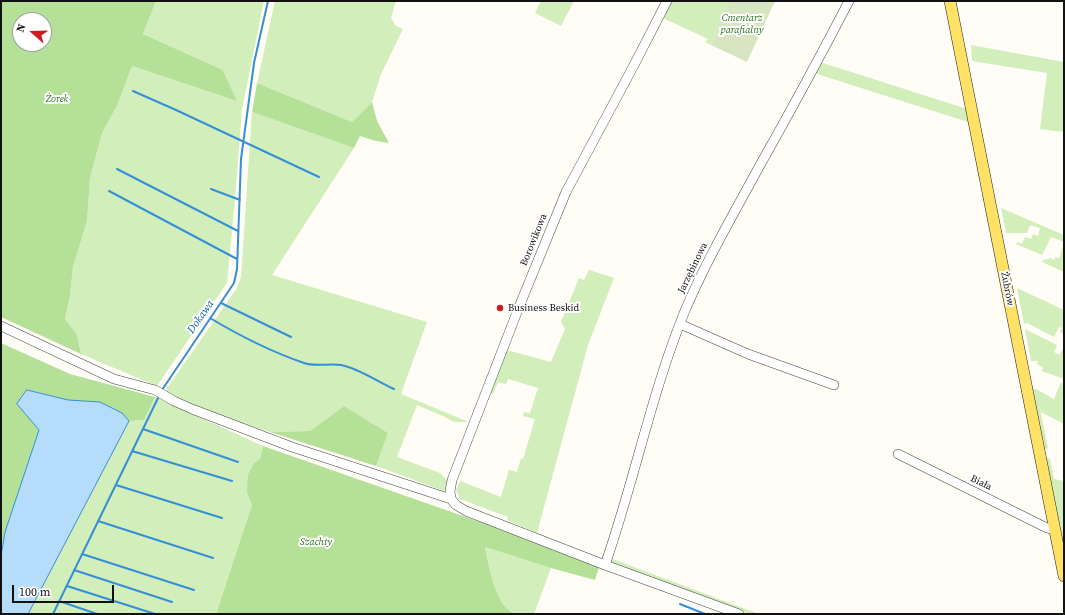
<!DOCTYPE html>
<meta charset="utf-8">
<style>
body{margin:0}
#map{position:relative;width:1065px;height:615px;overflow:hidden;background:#fffdf5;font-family:"Source Serif 4",serif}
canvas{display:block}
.frame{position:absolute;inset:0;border:2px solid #111;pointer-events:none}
.north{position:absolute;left:12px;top:12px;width:40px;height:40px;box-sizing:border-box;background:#fff;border:1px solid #a0a0a0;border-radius:50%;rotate:290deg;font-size:11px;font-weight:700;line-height:16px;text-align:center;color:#111}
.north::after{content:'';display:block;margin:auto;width:14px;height:18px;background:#ce1c1c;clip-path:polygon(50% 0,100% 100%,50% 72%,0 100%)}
.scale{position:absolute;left:12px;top:585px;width:102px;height:18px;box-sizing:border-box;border:2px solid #111;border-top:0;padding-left:5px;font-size:12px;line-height:14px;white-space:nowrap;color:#111;-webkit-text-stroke:3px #fff;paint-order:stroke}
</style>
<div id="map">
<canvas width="1065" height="615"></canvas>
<div class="frame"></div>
<div class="north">N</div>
<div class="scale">100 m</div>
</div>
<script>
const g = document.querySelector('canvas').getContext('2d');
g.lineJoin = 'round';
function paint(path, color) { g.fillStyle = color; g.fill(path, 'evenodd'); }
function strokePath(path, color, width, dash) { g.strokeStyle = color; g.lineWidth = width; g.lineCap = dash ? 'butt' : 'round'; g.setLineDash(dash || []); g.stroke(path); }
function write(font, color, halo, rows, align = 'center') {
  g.font = font + ' "Source Serif 4",serif'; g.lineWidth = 4; g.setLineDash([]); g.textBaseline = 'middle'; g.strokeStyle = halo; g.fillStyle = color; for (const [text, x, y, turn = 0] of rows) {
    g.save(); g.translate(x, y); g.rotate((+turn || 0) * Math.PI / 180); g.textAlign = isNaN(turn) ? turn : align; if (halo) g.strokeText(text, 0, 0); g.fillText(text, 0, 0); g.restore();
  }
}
paint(new Path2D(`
 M 156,1 L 264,1 L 242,109 L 235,200 L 227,283 L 157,386 L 81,354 L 77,335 L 65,319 L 70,296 L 73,267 L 87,221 L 90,178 L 102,133 L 117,106 L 132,66 L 237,101 L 223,70 L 143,34 Z
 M 275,1 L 396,1 L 391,18 L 396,26 L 403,29 L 381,74 L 372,102 L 352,122 L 257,83 Z
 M 541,1 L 574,1 L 561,26 L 535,13 Z
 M 671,1 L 730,1 L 711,45 L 705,42 L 708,39 L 663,18 Z
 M 971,45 L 1064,62 L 1064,132 L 1040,129 L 1047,73 L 972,61 Z
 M 820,62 L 967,109 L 971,123 L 814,73 Z
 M 252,112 L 354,148 L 272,275 L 427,322 L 401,394 L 469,422 L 454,422 L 445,417 L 417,405 L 397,457 L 440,473 L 448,481 L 444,491 L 376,466 L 388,433 L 344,406 L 310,431 L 270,432 L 213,414 L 165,391 L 237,288 L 241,277 Z
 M 1001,208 L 1064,235 L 1064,242 L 1051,237 L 1042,255 L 1016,244 L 1017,242 L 1022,244 L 1025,237 L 1031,239 L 1033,234 L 1038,236 L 1040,228 L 1030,225 L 1027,233 L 1006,233 Z
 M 1064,244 L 1064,272 L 1042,262 L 1043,260 L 1051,258 L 1054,260 L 1055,257 L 1059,258 Z
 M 589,270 L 614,278 L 588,345 L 537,533 L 507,520 L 508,517 L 460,499 L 456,490 L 460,481 L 501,497 L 509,470 L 517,472 L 521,458 L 523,459 L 535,419 L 523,416 L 524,412 L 530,413 L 538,388 L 508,379 L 506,384 L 498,382 L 493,394 L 490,393 L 507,350 L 551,362 L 565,329 L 561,322 L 579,278 L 584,280 Z
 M 1017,288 L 1064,310 L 1064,334 L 1060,332 L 1062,328 L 1059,327 L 1054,337 L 1027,323 L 1024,324 Z
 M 1025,329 L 1057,345 L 1054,352 L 1059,355 L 1064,348 L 1064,379 L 1042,371 L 1043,367 L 1038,365 L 1037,361 L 1031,361 Z
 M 1061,382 L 1064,387 L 1064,424 L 1041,412 L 1039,404 L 1048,448 L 1043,450 L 1032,389 L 1036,389 L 1054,399 Z
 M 155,397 L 263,446 L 260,459 L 254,463 L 247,493 L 252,505 L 216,614 L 28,614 L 129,421 L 144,420 Z
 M 1045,458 L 1050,459 L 1054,479 L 1064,481 L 1064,558 Z
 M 485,547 L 551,568 L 534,614 C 527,614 516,615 509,611 C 492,598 490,566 485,547 Z
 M 610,558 L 759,614 L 749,614 L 639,573 L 609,564 Z`), '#d2eeba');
paint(new Path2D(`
 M 1,1 L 156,1 L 143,34 L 223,70 L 237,101 L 132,66 L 117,106 L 102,133 L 90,178 L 87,221 L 73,267 L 70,296 L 65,319 L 77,335 L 81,354 L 1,317 ZM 20,20 L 44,20 L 44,44 L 20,44 Z
 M 257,83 L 352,122 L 372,102 L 377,121 L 389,143 L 376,141 L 360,136 L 354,148 L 252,112 Z
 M 1,343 L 70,374 L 155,397 L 144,420 L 129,421 L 122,413 L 100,402 L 68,400 L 27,390 L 17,404 L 39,430 L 1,556 Z
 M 344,406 L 388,433 L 376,466 L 270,432 L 310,431 Z
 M 263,446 L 483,523 L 599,567 L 595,580 L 551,568 L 485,547 C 489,565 494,601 510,611 C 512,613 516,613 519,614 L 216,614 L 252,505 L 247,493 L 248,475 L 254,463 L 260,459 Z`), '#b5e098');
paint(new Path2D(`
 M 730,1 L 775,1 L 747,62 L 711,45 Z`), '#d8e5c2');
const water = new Path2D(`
 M 27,390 L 68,400 L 100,402 L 122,413 L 129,421 L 28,614 L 1,614 L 1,556 L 5,532 L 39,430 L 17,404 Z`);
paint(water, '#b5ddfb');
strokePath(water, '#358fd8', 1);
strokePath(new Path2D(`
 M 133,91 L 176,110 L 319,177
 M 117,169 L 238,231
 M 211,189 L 240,200
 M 109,191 L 237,259
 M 221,303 L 291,337
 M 210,318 C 240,336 272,352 304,363 C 314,367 330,363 341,365 C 358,368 378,382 394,389
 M 162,390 L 234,283 L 237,269 L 241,159 L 254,63 L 268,1
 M 143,429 L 238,462
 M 132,451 L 232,481
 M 116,485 L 222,518
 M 98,521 L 213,558
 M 82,554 L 194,590
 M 74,570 L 172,602
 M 67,586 L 155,614
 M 59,601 L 97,614
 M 680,604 L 705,614
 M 53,614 L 159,396`), '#358fd8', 2);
const minor = new Path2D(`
 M 680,324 L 748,354 L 834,385
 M 1,326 L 114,379 L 155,390 L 174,401 L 192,409 L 292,447 L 451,499 L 456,505 L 466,511 L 605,565 L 739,614
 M 898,454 L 1047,528 L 1055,530
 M 451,499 L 450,491 L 452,480 L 519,307 L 566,192 L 633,67 L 667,1
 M 605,565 C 634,482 651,395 684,313 C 705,263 733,215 759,167 C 790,112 820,57 849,1`);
const major = new Path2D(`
 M 950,1 L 1064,576`);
strokePath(minor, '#444', 10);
strokePath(major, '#222', 12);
strokePath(minor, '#fff', 9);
strokePath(major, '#ffe165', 11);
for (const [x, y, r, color] of [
 [500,308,4,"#ce1c1c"]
]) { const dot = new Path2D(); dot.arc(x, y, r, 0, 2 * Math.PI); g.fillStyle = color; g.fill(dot); strokePath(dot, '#fff', 1.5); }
write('italic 10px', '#27701a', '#fff', [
 ["Cmentarz",742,18],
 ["parafialny",742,30],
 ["Żorek",57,99],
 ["Szachty",316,542]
]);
write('10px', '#111', '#fff', [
 ["Borowikowa",534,240,-68],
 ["Jarzębinowa",693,268,-64],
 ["Żubrów",1007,289,79],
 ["Biała",981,483,26]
]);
write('10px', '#111', '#fff', [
 ["Business Beskid",508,308]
], 'left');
write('italic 11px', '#0e60af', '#fff', [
 ["Dokawa",201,317,-55]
]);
</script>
